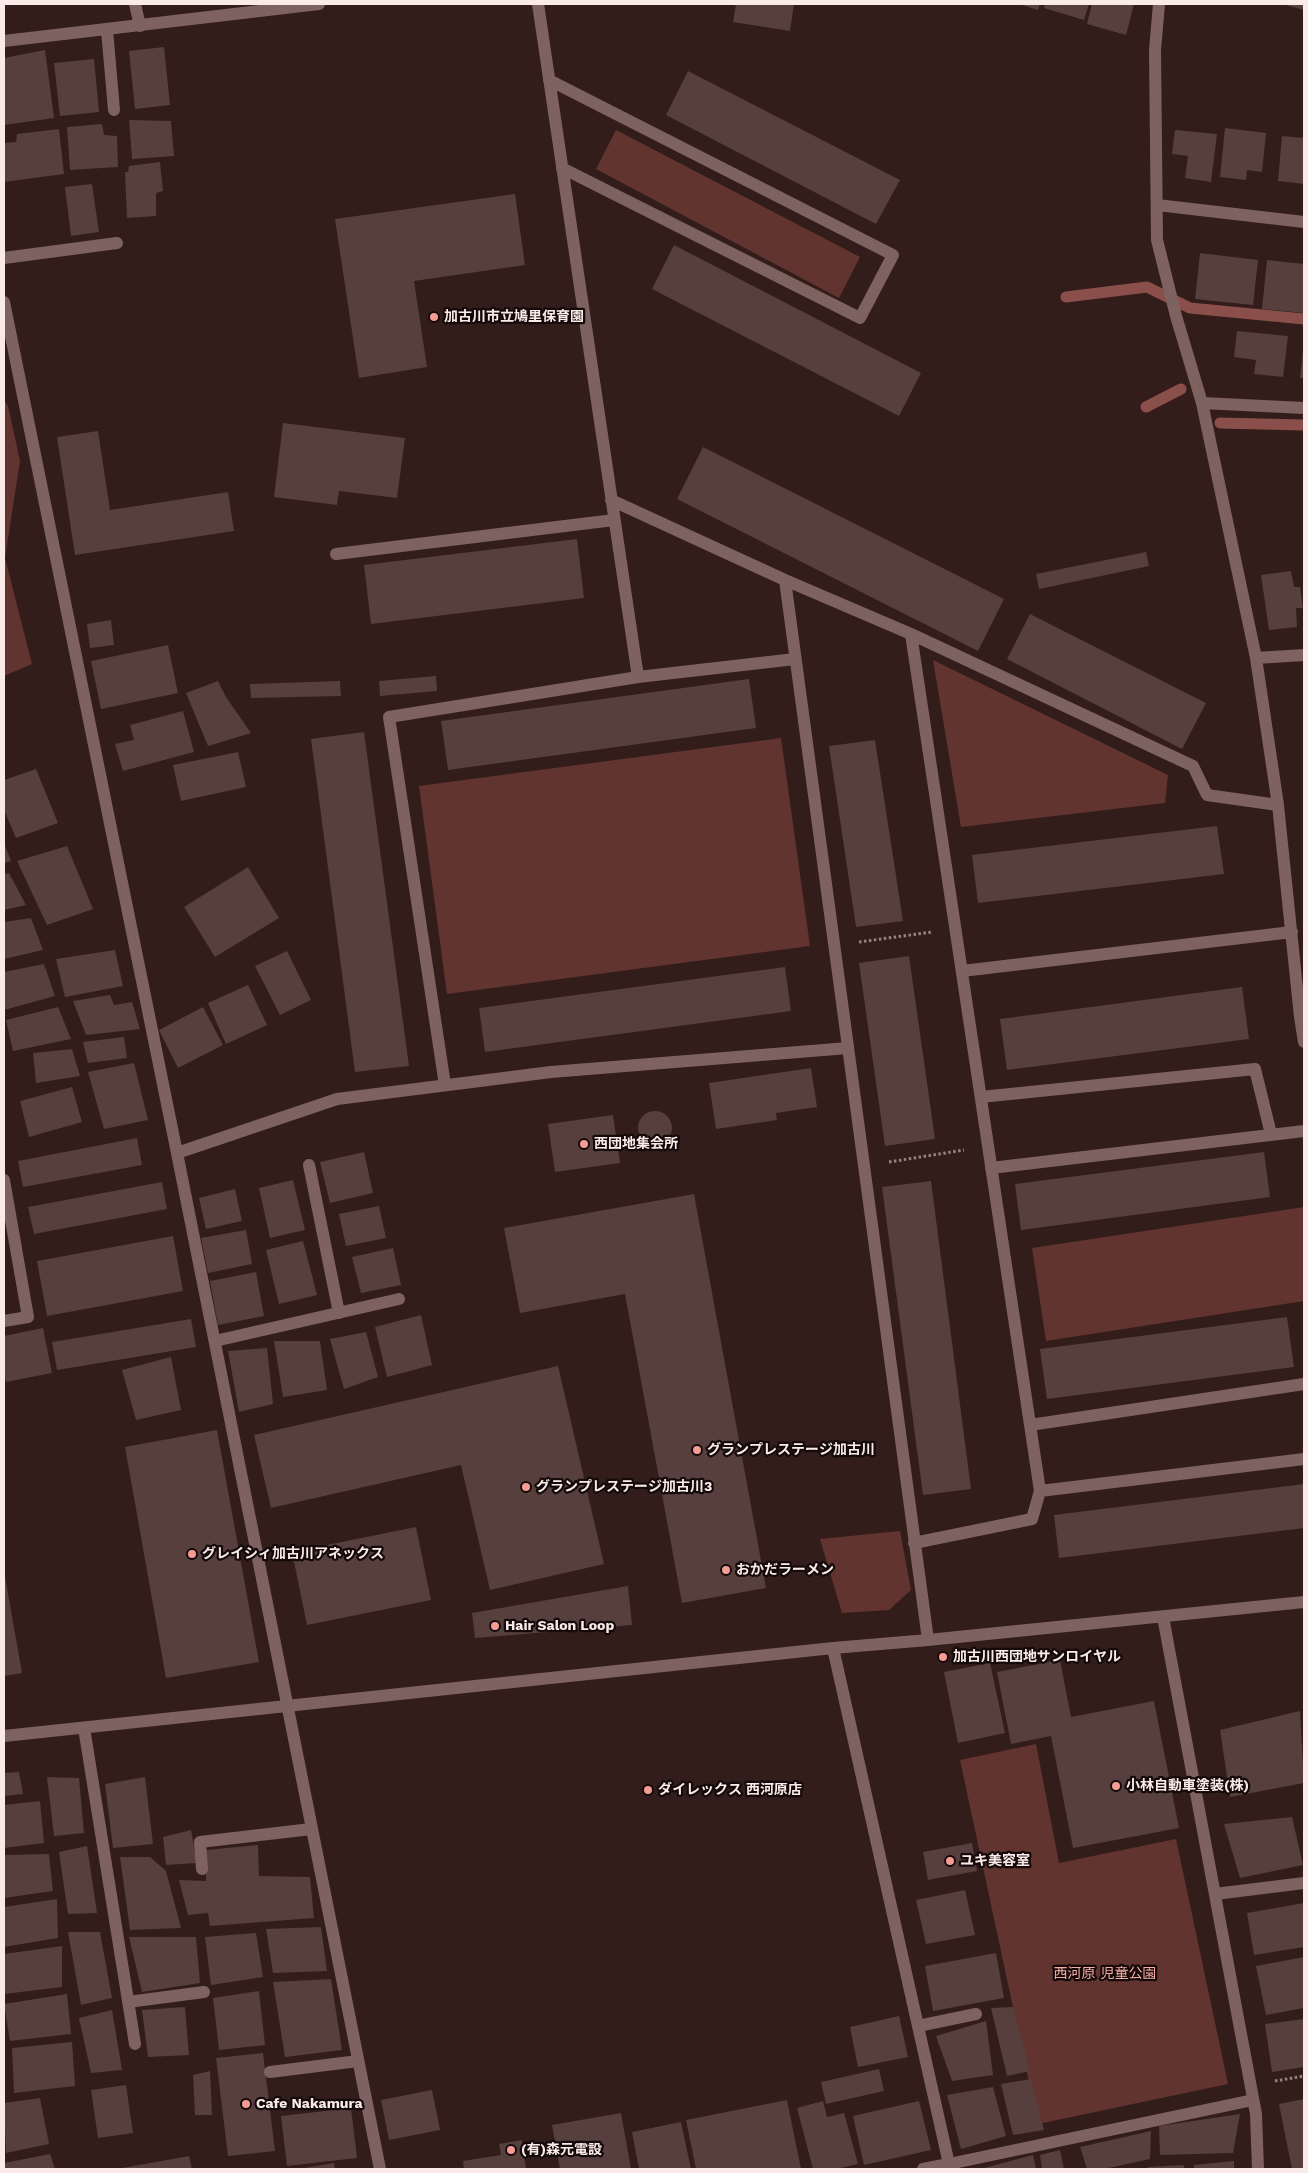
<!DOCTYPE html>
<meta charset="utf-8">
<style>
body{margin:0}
#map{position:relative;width:1308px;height:2173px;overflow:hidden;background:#321d1b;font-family:"Work Sans",sans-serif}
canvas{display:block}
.frame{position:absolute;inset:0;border:5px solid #faebe9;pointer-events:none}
</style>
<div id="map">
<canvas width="1308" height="2173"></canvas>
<div class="frame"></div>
</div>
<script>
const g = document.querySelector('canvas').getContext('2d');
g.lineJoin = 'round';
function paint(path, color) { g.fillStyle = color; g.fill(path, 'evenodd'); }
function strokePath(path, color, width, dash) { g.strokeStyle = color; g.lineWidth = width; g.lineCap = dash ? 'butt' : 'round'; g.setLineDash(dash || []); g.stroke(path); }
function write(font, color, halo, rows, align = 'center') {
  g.font = font + ' "Work Sans","Noto Sans JP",sans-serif'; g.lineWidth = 4.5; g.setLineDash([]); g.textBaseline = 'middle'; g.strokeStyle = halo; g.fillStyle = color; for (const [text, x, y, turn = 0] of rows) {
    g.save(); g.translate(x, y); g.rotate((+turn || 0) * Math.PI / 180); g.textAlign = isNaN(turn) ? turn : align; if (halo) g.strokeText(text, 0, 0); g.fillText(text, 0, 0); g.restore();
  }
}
paint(new Path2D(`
 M 616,130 L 860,257 L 839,298 L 596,169 Z
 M 4,400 L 8,406 L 20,461 L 5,558 L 32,664 L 4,676 Z
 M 933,660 L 1168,775 L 1165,803 L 961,827 Z
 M 781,738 L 810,946 L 447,994 L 419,786 Z
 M 1304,1207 L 1304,1301 L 1046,1341 L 1032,1248 Z
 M 900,1531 L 911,1590 L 889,1610 L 842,1613 L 820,1539 Z
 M 1036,1744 L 1059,1863 L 1176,1839 L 1228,2084 L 1038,2124 L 960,1760 Z`), '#623430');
strokePath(new Path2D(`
 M 1066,297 L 1147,287 L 1190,308 L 1304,319
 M 1146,407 L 1181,389
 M 1220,423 L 1304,425`), '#8a4f4a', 11);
paint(new Path2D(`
 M 736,4 L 794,4 L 790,31 L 733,22 Z
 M 1019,4 L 1040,4 L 1038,10 Z
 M 1045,4 L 1089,4 L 1084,20 L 1044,8 Z
 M 1092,4 L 1134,4 L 1126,35 L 1087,24 Z
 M 1282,4 L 1304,4 L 1304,10 Z
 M 164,47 L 170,105 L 135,109 L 129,51 Z
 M 45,50 L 54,118 L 4,125 L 4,58 Z
 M 94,59 L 99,112 L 60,116 L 54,63 Z
 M 688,71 L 900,180 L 876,224 L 666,115 Z
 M 129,120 L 171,121 L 174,156 L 132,159 Z
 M 102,124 L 104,135 L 117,136 L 118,167 L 70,170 L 67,127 Z
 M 1225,128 L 1266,133 L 1262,172 L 1247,170 L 1246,180 L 1220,177 Z
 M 59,129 L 64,174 L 4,182 L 4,143 L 16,142 L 17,134 Z
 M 1175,130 L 1217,134 L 1211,182 L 1185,178 L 1188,156 L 1172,154 Z
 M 1282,136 L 1304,138 L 1304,184 L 1278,181 Z
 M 160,162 L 163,191 L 156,193 L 156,216 L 127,218 L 125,172 L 128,172 L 129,166 Z
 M 92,184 L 99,232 L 71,236 L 65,187 Z
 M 515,194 L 525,265 L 414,281 L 427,367 L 359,378 L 335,219 Z
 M 674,245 L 921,373 L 899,416 L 652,289 Z
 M 1200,253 L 1258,260 L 1253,305 L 1195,299 Z
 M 1267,260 L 1304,264 L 1304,313 L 1262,309 Z
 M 1237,331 L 1288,336 L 1283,377 L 1254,374 L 1256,360 L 1234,357 Z
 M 1303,351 L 1304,351 L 1304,378 L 1300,378 Z
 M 283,423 L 405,438 L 397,498 L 339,491 L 337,505 L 274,497 Z
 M 98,431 L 110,510 L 228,492 L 234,531 L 75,555 L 57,437 Z
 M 703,447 L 1004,599 L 978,651 L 677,499 Z
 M 577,539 L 584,598 L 371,624 L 364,565 Z
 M 1146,552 L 1149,566 L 1039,589 L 1036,574 Z
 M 1291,571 L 1294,587 L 1300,587 L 1303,608 L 1296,608 L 1297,627 L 1269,630 L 1261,575 Z
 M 1030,614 L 1206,703 L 1182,749 L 1007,659 Z
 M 111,620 L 114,645 L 90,648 L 87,624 Z
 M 168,645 L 178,693 L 101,709 L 91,661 Z
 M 436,676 L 437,691 L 380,696 L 379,681 Z
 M 749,679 L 756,728 L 448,770 L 441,721 Z
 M 218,681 L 226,697 L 251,733 L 208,746 L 186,693 Z
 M 340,681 L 341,696 L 251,698 L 250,684 Z
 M 183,711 L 194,752 L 123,771 L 115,744 L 134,740 L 130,725 Z
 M 364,732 L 409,1066 L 355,1072 L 311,739 Z
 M 875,740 L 903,921 L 856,927 L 829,746 Z
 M 238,752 L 246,787 L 181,801 L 173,765 Z
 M 36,769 L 58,823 L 16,838 L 4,810 L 4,780 Z
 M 1217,826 L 1224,874 L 978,903 L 972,855 Z
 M 4,843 L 11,861 L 4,863 Z
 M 67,846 L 93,909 L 47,925 L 17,861 Z
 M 248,867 L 279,918 L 215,957 L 184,907 Z
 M 9,873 L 26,905 L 4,910 L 4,874 Z
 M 31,918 L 43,950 L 4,959 L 4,922 Z
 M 115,950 L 123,986 L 65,997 L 56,959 Z
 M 287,951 L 311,1000 L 280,1015 L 255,966 Z
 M 909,956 L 935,1139 L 885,1146 L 859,963 Z
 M 44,964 L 55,996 L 4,1010 L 4,972 Z
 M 785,967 L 791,1011 L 485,1052 L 479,1008 Z
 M 248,985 L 267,1025 L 226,1044 L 208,1003 Z
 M 1242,987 L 1249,1039 L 1007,1070 L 1000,1019 Z
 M 110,995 L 114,1005 L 132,1002 L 140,1029 L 86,1035 L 73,1001 Z
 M 58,1007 L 71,1039 L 13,1051 L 6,1020 Z
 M 203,1007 L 223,1045 L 178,1068 L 159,1030 Z
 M 124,1037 L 127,1058 L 88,1063 L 83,1042 Z
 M 72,1049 L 80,1076 L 36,1083 L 33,1053 Z
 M 134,1063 L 148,1120 L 104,1129 L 88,1072 Z
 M 811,1068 L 817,1107 L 776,1113 L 777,1120 L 716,1129 L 709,1083 Z
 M 72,1087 L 82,1122 L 29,1137 L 20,1101 Z
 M638 1128a17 17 0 1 1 34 0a17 17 0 1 1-34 0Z
 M 613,1115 L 620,1163 L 555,1172 L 548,1124 Z
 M 137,1138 L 142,1165 L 23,1187 L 18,1161 Z
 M 364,1152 L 373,1193 L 330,1203 L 320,1162 Z
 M 1264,1152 L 1270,1197 L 1021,1230 L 1015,1184 Z
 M 293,1180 L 305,1230 L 270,1238 L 259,1188 Z
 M 931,1181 L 971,1489 L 923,1495 L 882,1187 Z
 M 162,1182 L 167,1209 L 34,1234 L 28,1207 Z
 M 235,1189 L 242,1221 L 206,1229 L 199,1198 Z
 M 694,1194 L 766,1588 L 682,1603 L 625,1294 L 520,1313 L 504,1228 Z
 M 379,1206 L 386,1238 L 346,1246 L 339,1214 Z
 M 246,1230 L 252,1264 L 208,1273 L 201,1238 Z
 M 173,1236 L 183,1291 L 47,1316 L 37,1261 Z
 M 303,1241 L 317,1295 L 279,1304 L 266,1250 Z
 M 393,1248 L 401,1285 L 361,1293 L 352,1257 Z
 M 256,1272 L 264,1316 L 218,1325 L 210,1281 Z
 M 421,1315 L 432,1365 L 387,1377 L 375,1327 Z
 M 1287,1317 L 1294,1367 L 1047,1399 L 1040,1349 Z
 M 191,1319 L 196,1347 L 57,1370 L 52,1342 Z
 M 43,1328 L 52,1373 L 6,1382 L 4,1373 L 4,1336 Z
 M 366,1332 L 378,1377 L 344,1389 L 330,1339 Z
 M 274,1341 L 320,1341 L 327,1390 L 283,1397 Z
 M 267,1348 L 273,1404 L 239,1412 L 228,1351 Z
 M 171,1357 L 181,1410 L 136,1420 L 122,1370 Z
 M 558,1366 L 604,1564 L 490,1590 L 461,1465 L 271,1508 L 254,1435 Z
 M 217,1430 L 259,1662 L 166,1678 L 125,1447 Z
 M 1304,1484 L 1304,1528 L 1059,1558 L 1054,1515 Z
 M 416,1527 L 431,1600 L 307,1625 L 292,1552 Z
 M 4,1571 L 22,1673 L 4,1676 Z
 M 628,1586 L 632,1625 L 475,1638 L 472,1613 Z
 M 1060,1660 L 1071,1717 L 1154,1701 L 1179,1828 L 1073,1848 L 1051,1736 L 1011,1744 L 997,1672 Z
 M 990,1663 L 1005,1733 L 958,1743 L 944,1672 Z
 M 1300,1711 L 1304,1783 L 1230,1797 L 1220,1730 Z
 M 19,1772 L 23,1794 L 4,1796 L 4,1773 Z
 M 47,1777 L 79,1778 L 84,1833 L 54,1836 Z
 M 145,1777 L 153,1844 L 113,1848 L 105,1784 Z
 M 40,1801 L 44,1843 L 4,1848 L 4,1805 Z
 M 1292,1817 L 1303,1865 L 1240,1878 L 1224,1824 Z
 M 191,1830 L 197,1863 L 166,1865 L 163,1837 Z
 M 972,1843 L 977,1871 L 928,1880 L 923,1852 Z
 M 258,1845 L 259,1876 L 310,1877 L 314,1918 L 210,1926 L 208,1913 L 188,1915 L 179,1880 L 206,1881 L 206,1850 Z
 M 87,1846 L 97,1913 L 68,1914 L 59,1852 Z
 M 49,1854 L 53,1891 L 4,1898 L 4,1855 Z
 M 120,1857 L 150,1857 L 166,1871 L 181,1928 L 130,1930 Z
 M 965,1890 L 975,1935 L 926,1944 L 916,1900 Z
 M 57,1899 L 58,1938 L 4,1947 L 4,1907 Z
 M 1304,1903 L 1304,1947 L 1254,1955 L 1247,1913 Z
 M 321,1927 L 327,1971 L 273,1973 L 266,1929 Z
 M 68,1932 L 100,1932 L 112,1998 L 81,2005 Z
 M 256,1933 L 263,1977 L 211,1985 L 205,1937 Z
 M 129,1937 L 196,1937 L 200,1983 L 142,1992 Z
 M 62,1946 L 62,1987 L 4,1994 L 4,1954 Z
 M 996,1953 L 1004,1998 L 933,2011 L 925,1966 Z
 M 1304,1957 L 1304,2008 L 1266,2015 L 1256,1966 Z
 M 331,1979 L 342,2050 L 285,2057 L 273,1982 Z
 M 259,1991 L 265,2045 L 219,2050 L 213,1998 Z
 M 67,1994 L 71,2034 L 10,2041 L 4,2004 Z
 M 185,2007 L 189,2055 L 148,2057 L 142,2010 Z
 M 1013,2007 L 1030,2071 L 1007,2076 L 991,2008 Z
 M 112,2010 L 122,2070 L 91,2073 L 79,2018 Z
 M 899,2016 L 908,2057 L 858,2067 L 850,2027 Z
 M 1304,2019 L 1304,2067 L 1272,2072 L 1265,2024 Z
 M 986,2021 L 993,2075 L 952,2081 L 936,2036 Z
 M 72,2042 L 75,2086 L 14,2093 L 12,2048 Z
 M 263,2053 L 275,2151 L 228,2156 L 216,2058 Z
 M 879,2069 L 884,2091 L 826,2104 L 821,2082 Z
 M 210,2071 L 212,2115 L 195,2115 L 193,2075 Z
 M 1031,2079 L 1044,2130 L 1013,2135 L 1001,2084 Z
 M 126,2085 L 133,2133 L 98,2138 L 91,2090 Z
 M 993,2087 L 1006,2136 L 961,2149 L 947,2095 Z
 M 432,2090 L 440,2130 L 389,2140 L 381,2100 Z
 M 40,2098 L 49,2144 L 6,2153 L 4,2103 Z
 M 1304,2099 L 1304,2169 L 1292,2169 L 1279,2104 Z
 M 787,2100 L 801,2169 L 696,2169 L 686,2120 Z
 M 823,2101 L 827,2117 L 844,2113 L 858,2164 L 836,2169 L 813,2169 L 797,2108 Z
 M 919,2101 L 931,2150 L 864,2165 L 853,2116 Z
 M 351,2108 L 357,2158 L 287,2166 L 281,2116 Z
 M 621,2113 L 631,2169 L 560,2169 L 552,2125 Z
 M 1240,2114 L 1233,2153 L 1160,2155 L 1159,2126 Z
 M 681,2122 L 691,2169 L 639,2169 L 632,2132 Z
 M 1151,2131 L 1150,2159 L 1104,2169 L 1087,2169 L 1080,2147 Z
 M 522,2140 L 526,2169 L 464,2169 L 463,2161 L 501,2155 L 499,2144 Z
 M 1060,2150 L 1064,2169 L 1042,2169 L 1040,2155 Z
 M 50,2154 L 55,2169 L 4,2169 L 4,2163 Z
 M 1033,2155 L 1036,2169 L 985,2169 L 984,2168 Z
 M 189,2156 L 192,2169 L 122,2169 L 122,2168 Z
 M 1234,2161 L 1234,2169 L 1194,2169 L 1194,2165 Z
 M 334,2163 L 335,2169 L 304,2169 L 304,2168 Z
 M 1184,2165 L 1184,2169 L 1148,2169 L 1148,2167 Z`), '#563f3c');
strokePath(new Path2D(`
 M 859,942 L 932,932
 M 889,1162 L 964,1150
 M 1275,2081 L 1304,2076`), '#958381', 3, [2.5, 2.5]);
strokePath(new Path2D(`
 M 135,4 L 140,26
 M 538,4 L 638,677
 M 1159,4 L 1155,50 L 1157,240 L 1176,316 L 1202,403 L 1256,658 L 1278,805 L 1300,1017 L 1304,1042
 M 107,30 L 114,110
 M 4,41 L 319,4
 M 549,80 L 893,255 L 860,318 L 562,168
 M 1157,205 L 1304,222
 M 4,258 L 117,243
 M 4,302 L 177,1153 L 380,2169
 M 1202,403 L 1304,408
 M 611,500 L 785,580 L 911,634 L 1193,766 L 1207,795 L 1278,805
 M 336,554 L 614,520
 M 785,580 L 928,1640
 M 911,634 L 1040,1491 L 1032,1519 L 914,1543
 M 1256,658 L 1304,655
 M 962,971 L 1292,932
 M 445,1085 L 389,717 L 638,677 L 795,659
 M 981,1097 L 1255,1069 L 1271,1134
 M 177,1153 L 337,1099 L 551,1072 L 848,1048
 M 309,1165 L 339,1313
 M 991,1168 L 1304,1131
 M 4,1180 L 28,1317 L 4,1321
 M 215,1341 L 399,1299
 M 1030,1425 L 1304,1384
 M 1040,1491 L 1304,1459
 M 1163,1617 L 1256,2114 L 1258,2169
 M 833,1648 L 949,2164 L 923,2169
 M 84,1728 L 135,2044
 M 4,1736 L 833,1648 L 928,1640 L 1304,1602
 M 202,1869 L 200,1842 L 311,1829
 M 1215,1894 L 1304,1883
 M 128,2002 L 204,1992
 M 918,2026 L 976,2014
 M 270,2072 L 358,2061
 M 952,2169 L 949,2164 L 1253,2100`), '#7e625f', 12);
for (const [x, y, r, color] of [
 [434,317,5,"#f59c94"],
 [584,1144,5,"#f59c94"],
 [697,1450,5,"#f59c94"],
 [526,1487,5,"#f59c94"],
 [192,1554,5,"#f59c94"],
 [726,1570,5,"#f59c94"],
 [495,1626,5,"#f59c94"],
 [943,1657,5,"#f59c94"],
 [1116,1786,5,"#f59c94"],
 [648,1790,5,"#f59c94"],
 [950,1861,5,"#f59c94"],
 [246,2104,5,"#f59c94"],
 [511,2150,5,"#f59c94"]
]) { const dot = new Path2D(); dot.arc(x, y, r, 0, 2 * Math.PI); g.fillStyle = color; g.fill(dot); strokePath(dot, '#130a09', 2); }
write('bold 14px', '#faebe9', '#130a09', [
 ["加古川市立鳩里保育園",444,317],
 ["西団地集会所",594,1144],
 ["グランプレステージ加古川",707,1450],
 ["グランプレステージ加古川3",536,1487],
 ["グレイシィ加古川アネックス",202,1554],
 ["おかだラーメン",736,1570],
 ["Hair Salon Loop",505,1626],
 ["加古川西団地サンロイヤル",953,1657],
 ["小林自動車塗装(株)",1126,1786],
 ["ダイレックス 西河原店",658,1790],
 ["ユキ美容室",960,1861],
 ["Cafe Nakamura",256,2104],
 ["(有)森元電設",521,2150]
], 'left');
write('14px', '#f7ada6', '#130a09', [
 ["西河原 児童公園",1105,1974]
]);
</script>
